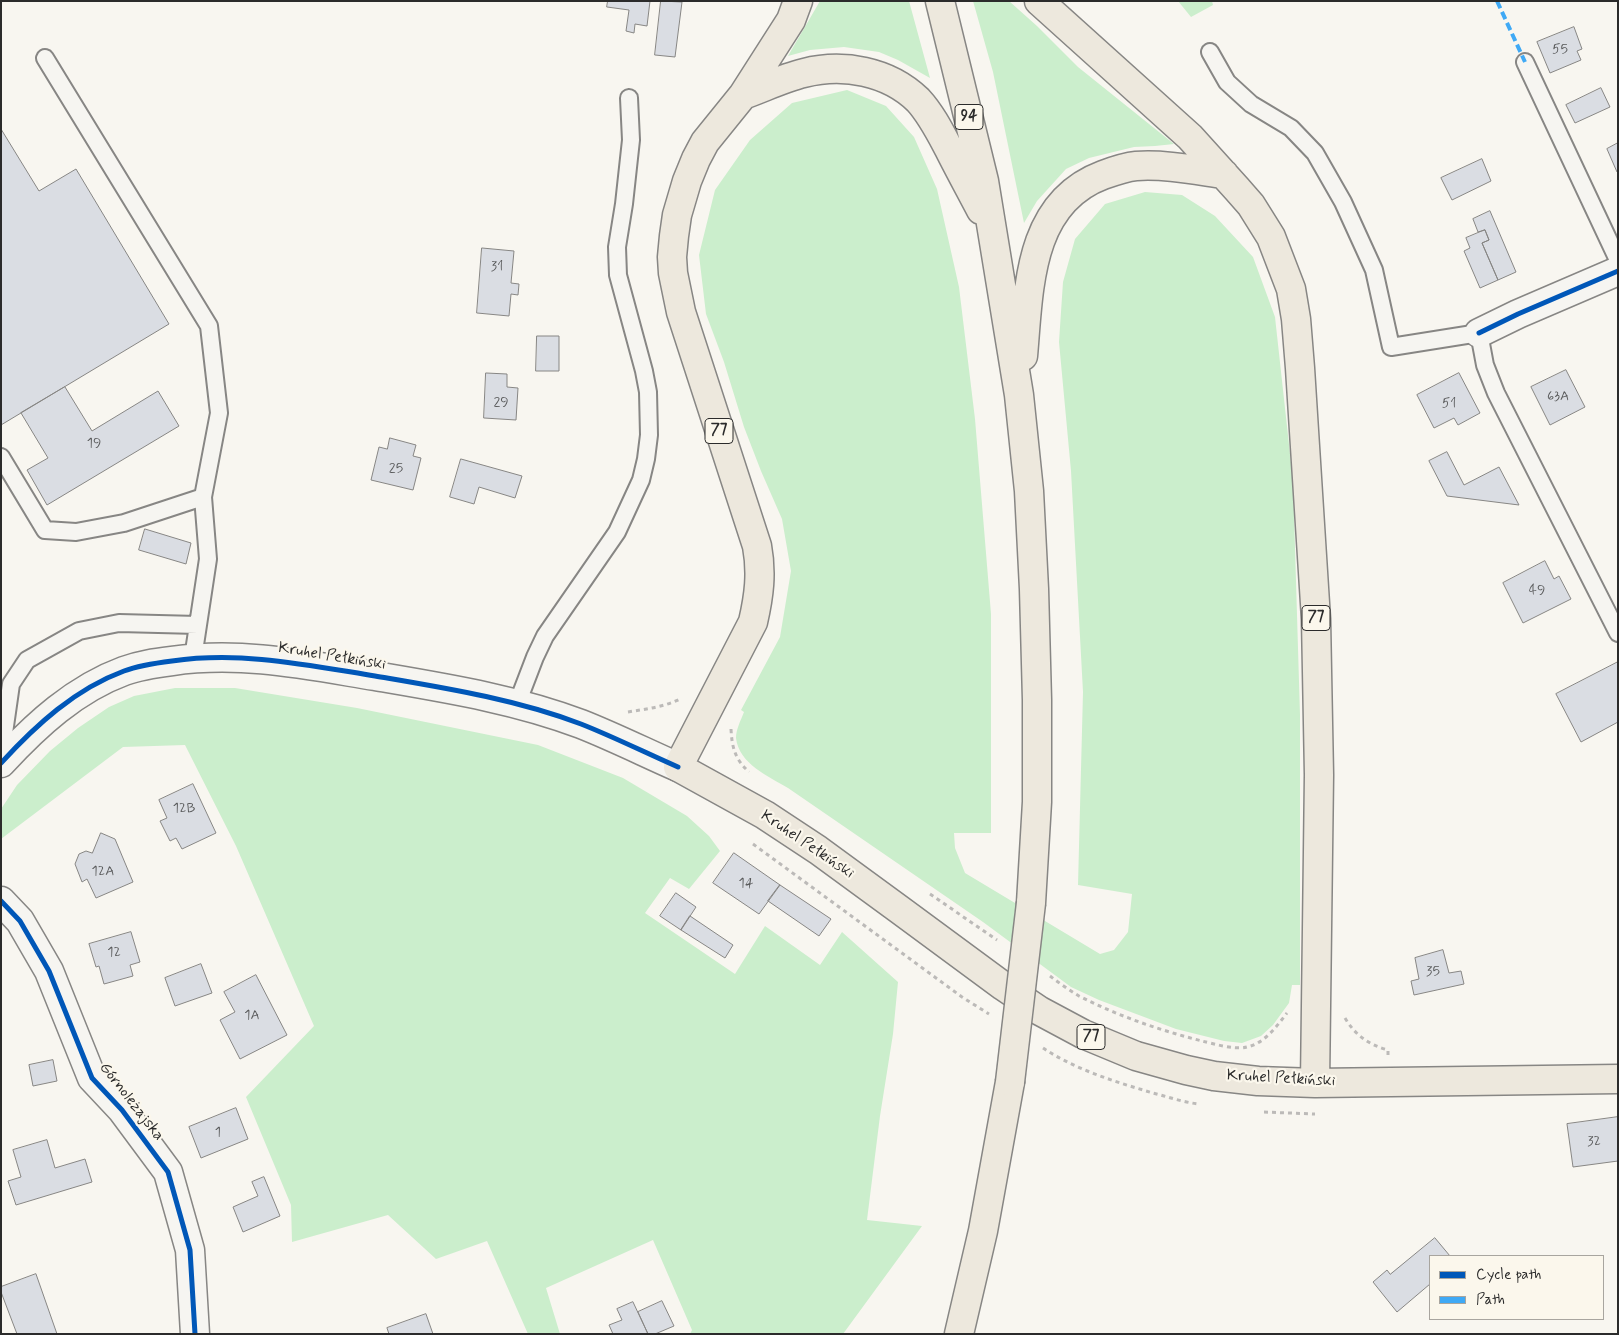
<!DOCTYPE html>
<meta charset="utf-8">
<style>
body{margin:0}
#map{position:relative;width:1619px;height:1335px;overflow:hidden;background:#f8f6f0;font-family:Mynerve,sans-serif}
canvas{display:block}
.frame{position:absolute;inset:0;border:2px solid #2b2b2b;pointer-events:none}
.legend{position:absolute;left:1429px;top:1255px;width:175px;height:65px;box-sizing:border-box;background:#fbf7ec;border:1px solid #a8a59f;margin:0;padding:6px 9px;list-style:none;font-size:15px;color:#2b2b2b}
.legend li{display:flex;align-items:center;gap:10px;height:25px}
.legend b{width:25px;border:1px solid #a8a59f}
</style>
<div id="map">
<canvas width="1619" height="1335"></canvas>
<div class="frame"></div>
<ul class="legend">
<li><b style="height:6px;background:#0057b8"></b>Cycle path</li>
<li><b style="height:6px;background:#3fa9f5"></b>Path</li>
</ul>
</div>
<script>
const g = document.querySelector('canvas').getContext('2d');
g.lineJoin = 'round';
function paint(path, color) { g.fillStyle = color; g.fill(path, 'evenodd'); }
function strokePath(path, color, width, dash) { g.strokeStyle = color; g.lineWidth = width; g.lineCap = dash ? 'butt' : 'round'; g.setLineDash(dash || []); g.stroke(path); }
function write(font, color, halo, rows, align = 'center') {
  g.font = font + ' Mynerve,sans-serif'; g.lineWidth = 4.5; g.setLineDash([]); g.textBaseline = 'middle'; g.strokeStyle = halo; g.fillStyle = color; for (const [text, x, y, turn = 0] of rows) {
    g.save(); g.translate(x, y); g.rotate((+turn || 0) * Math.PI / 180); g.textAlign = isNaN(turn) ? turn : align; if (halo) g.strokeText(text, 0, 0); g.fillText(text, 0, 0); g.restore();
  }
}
paint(new Path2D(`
 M 820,1 L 909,1 L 930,78 L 898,60 L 879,52 L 844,47 L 810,50 L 788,56 Z
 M 973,1 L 1009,1 L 1037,26 L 1078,67 L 1174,144 L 1155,146 L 1134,147 L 1089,158 L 1066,169 L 1037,201 L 1024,223 L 993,72 Z
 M 1178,1 L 1212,1 L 1213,5 L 1191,17 Z
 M 847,90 L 886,106 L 914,137 L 937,189 L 959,287 L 975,419 L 991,614 L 991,833 L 954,833 L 955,848 L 965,873 L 1100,954 L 1114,950 L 1128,932 L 1132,894 L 1078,885 L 1083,692 L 1071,471 L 1059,342 L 1063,282 L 1075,239 L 1105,204 L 1145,192 L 1182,195 L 1215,216 L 1253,257 L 1275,317 L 1293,481 L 1300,715 L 1300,985 L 1292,985 L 1289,1003 L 1273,1025 L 1261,1036 L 1242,1043 L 1224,1041 L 1176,1029 L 1099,1000 L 1071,987 L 983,922 L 788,788 C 768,776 739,764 736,738 C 736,729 741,720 744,712 L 741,710 L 780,637 L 791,571 L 782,519 L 761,471 L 744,427 L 724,362 L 706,314 L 699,255 L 715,190 L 750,140 L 792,103 Z
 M 175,688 L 235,688 L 357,708 L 538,745 L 623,778 L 687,816 L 709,836 L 720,851 L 689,889 L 670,878 L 645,913 L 735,974 L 765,926 L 820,965 L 842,932 L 898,982 L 893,1034 L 880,1116 L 867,1220 L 922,1226 L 843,1334 L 690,1334 L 692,1330 L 653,1240 L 546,1288 L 560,1334 L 528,1334 L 487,1241 L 436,1259 L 388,1215 L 292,1242 L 291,1205 L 246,1097 L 314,1026 L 236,846 L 185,745 L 123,747 L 1,839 L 1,809 L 17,785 L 50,751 L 78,728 L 109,707 L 134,696 Z`), '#cbeecc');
const building = new Path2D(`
 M 608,1 L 650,1 L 647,26 L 635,24 L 634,33 L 626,31 L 629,10 L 607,7 Z
 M 661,1 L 682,2 L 675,57 L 655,55 Z
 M 1574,27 L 1582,49 L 1577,51 L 1581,60 L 1550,73 L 1537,42 Z
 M 1601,88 L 1610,107 L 1575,123 L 1566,105 Z
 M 1,129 L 39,191 L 76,169 L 169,324 L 1,425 Z
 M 1618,143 L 1618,171 L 1617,172 L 1607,149 Z
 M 1482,159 L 1491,181 L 1452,200 L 1441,178 Z
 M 1490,211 L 1516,272 L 1498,280 L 1482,243 L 1489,240 L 1485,230 L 1478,232 L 1473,219 Z
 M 1485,230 L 1489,240 L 1482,243 L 1498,280 L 1480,288 L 1464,251 L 1470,248 L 1466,238 Z
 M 482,248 L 514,251 L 511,283 L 519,284 L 518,295 L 511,294 L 509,316 L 477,313 Z
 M 537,336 L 559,336 L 559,371 L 536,371 Z
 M 1566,370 L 1585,407 L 1550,425 L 1531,387 Z
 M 486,373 L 507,374 L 507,387 L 518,388 L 516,420 L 484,418 Z
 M 1459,373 L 1480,413 L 1458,425 L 1454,418 L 1434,428 L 1417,395 Z
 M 65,387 L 92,431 L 158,391 L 179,426 L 47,505 L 27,470 L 48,458 L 21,413 Z
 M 390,438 L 416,445 L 413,456 L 421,458 L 413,490 L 371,480 L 379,447 L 387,449 Z
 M 1447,452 L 1464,485 L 1499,467 L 1519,505 L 1447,496 L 1429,461 Z
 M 461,459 L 522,476 L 515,498 L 479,487 L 474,504 L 450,497 Z
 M 145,529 L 191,543 L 186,564 L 139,550 Z
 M 1545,561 L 1554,579 L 1559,576 L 1571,599 L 1523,623 L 1503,583 Z
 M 1618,662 L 1618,722 L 1581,742 L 1556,694 Z
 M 193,784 L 216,833 L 182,849 L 176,838 L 170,841 L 160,821 L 167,818 L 159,800 Z
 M 101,833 L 115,839 L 133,882 L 96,898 L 87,879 L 82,882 L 75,864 L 79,854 L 86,851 L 92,853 Z
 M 734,853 L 780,885 L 759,914 L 713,883 Z
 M 780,885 L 831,919 L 819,936 L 768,901 Z
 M 676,893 L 696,907 L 681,930 L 660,916 Z
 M 690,916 L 733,945 L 725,958 L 681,930 Z
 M 131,932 L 140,962 L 130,965 L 133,976 L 104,984 L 99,966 L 96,967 L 89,944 Z
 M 1443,950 L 1449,973 L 1461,971 L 1464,984 L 1414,995 L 1411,981 L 1419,979 L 1415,958 Z
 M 201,964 L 212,993 L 175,1006 L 165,978 Z
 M 256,975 L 287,1035 L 240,1059 L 220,1020 L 235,1012 L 224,992 Z
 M 53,1060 L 57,1081 L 33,1086 L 29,1065 Z
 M 236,1108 L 248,1139 L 201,1158 L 189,1127 Z
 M 1618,1117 L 1618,1161 L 1573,1167 L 1567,1124 Z
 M 47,1140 L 55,1168 L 85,1159 L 92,1182 L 16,1205 L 8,1181 L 21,1177 L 13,1150 Z
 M 264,1177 L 280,1216 L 243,1232 L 233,1207 L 258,1196 L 252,1182 Z
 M 1435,1238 L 1450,1256 L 1430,1256 L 1430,1284 L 1397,1312 L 1373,1282 L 1387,1270 L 1390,1274 Z
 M 36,1274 L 57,1334 L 17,1334 L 1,1292 L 1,1287 Z
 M 662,1301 L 674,1326 L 655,1334 L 648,1334 L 638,1312 Z
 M 633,1302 L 648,1334 L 613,1334 L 609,1325 L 622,1320 L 617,1309 Z
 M 426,1314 L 433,1334 L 389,1334 L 387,1328 Z`);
paint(building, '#dadde3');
strokePath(building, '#878684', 1);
const lane = new Path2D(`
 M 1210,52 L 1227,82 L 1251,104 L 1291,128 L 1315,153 L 1343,202 L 1374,270 L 1391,347 L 1479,333 L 1485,365 L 1496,393 L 1618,633
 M 45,58 L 209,326 L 219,413 L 203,497 L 208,559 L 198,625
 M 1525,62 L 1618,260
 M 1,457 L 45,530 L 76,532 L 124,523 L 203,497
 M 517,704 L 535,657 L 545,636 L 617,532 L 641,480 L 646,459 L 649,435 L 648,392 L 644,371 L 618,275 L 617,247 L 624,204 L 631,140 L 629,98
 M 1,754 L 11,684 L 27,660 L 79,631 L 119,623 L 198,625 L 193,658`);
const street = new Path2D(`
 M 1479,333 L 1518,314 L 1618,271
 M 1,901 L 20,921 L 49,971 L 92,1078 L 122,1110 L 168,1172 L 190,1250 L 195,1334`);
const secondary = new Path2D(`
 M 1,763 C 36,725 75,689 124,671 C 140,665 156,663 172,661 C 242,651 307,665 375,676 C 445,688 515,699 581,724 C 614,737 646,753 678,767`);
const primary = new Path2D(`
 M 798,1 L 791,20 L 743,95 L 705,142 L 696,159 L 687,181 L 677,215 L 674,236 L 672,257 L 673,273 L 681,312 L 757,546 C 762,573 759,596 753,622 L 678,767 L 765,815 L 818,850 L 900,910 L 1003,986 L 1040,1011 L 1083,1034 L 1136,1056 L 1186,1070 L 1214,1076 L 1258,1081 L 1315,1083 L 1618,1079
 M 940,1 L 984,181 L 1019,395 L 1029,491 L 1034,589 L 1037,700 L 1037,802 L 1031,903
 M 1039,1 L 1190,137 L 1237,189 L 1251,205 L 1271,237 L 1291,289 L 1296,319 L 1300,368 L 1316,619 L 1319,775 L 1315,1083
 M 743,95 C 763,88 783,78 804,73 C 843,63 888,71 918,100 C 931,114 940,132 949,149 C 959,169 970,189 981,210
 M 1023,356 C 1029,288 1028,203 1103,175 C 1114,171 1125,167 1136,166 C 1165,164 1195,170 1224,174
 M 959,1334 L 983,1231 L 1010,1082`);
strokePath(lane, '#878684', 20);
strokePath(street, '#878684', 31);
strokePath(secondary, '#878684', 31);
strokePath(primary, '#878684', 31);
strokePath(new Path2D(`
 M 628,712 C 646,709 664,707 680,699
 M 731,729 C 732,748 735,759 749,772
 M 753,844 L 962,997 L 989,1014
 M 930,894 L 997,940
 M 1050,976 C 1059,983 1069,990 1079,996 C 1118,1016 1159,1030 1202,1041 C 1214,1044 1235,1050 1247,1047 C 1265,1043 1276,1027 1287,1013
 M 1345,1018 C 1355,1035 1369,1045 1388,1050 L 1388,1055
 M 1043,1048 C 1076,1070 1116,1082 1153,1093 C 1168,1097 1183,1102 1198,1104
 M 1264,1112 L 1315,1114`), '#bcbab8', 3, [4, 4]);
strokePath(lane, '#f6f5f1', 16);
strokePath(street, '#f6f5f1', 28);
strokePath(secondary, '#f6f5f1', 28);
strokePath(primary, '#ede8dd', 28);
const primaryBridge = new Path2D(`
 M 1010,1082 L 1031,903`);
strokePath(primaryBridge, '#878684', 31, []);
strokePath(primaryBridge, '#ede8dd', 28);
strokePath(new Path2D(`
 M 1497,1 L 1525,62`), '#3fa9f5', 4, [8, 4]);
strokePath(new Path2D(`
 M 1479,333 L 1518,314 L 1618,271
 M 1,763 C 36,725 75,689 124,671 C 140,665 156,663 172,661 C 242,651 307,665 375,676 C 445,688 515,699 581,724 C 614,737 646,753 678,767
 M 1,901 L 20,921 L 49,971 L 92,1078 L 122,1110 L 168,1172 L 190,1250 L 195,1334`), '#0057b8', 5);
write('14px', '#575859', null, [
 ["55",1560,50],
 ["31",497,267],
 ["63A",1558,397],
 ["29",501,403],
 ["51",1449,404],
 ["19",94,444],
 ["25",396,469],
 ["49",1537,591],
 ["12B",184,809],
 ["12A",103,872],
 ["14",746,884],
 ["12",114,953],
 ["35",1433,972],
 ["1A",252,1016],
 ["1",218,1133],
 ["32",1594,1142]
]);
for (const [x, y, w] of [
 [969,117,28],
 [719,431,28],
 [1316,618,28],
 [1091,1037,28]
]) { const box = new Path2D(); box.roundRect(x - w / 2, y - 12.5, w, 25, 4); g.fillStyle = '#fbf7ec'; g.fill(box); strokePath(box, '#2b2b2b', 1); }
write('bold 15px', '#2b2b2b', null, [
 ["94",969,117],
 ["77",719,431],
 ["77",1316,618],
 ["77",1091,1037]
]);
write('16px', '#2b2b2b', '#fbf7ec', [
 ["Kruhel Pełkiński",332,657,9],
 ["Kruhel Pełkiński",807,845,34],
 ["Kruhel Pełkiński",1281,1079,3],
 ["Górnoleżajska",131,1102,52]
]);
</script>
